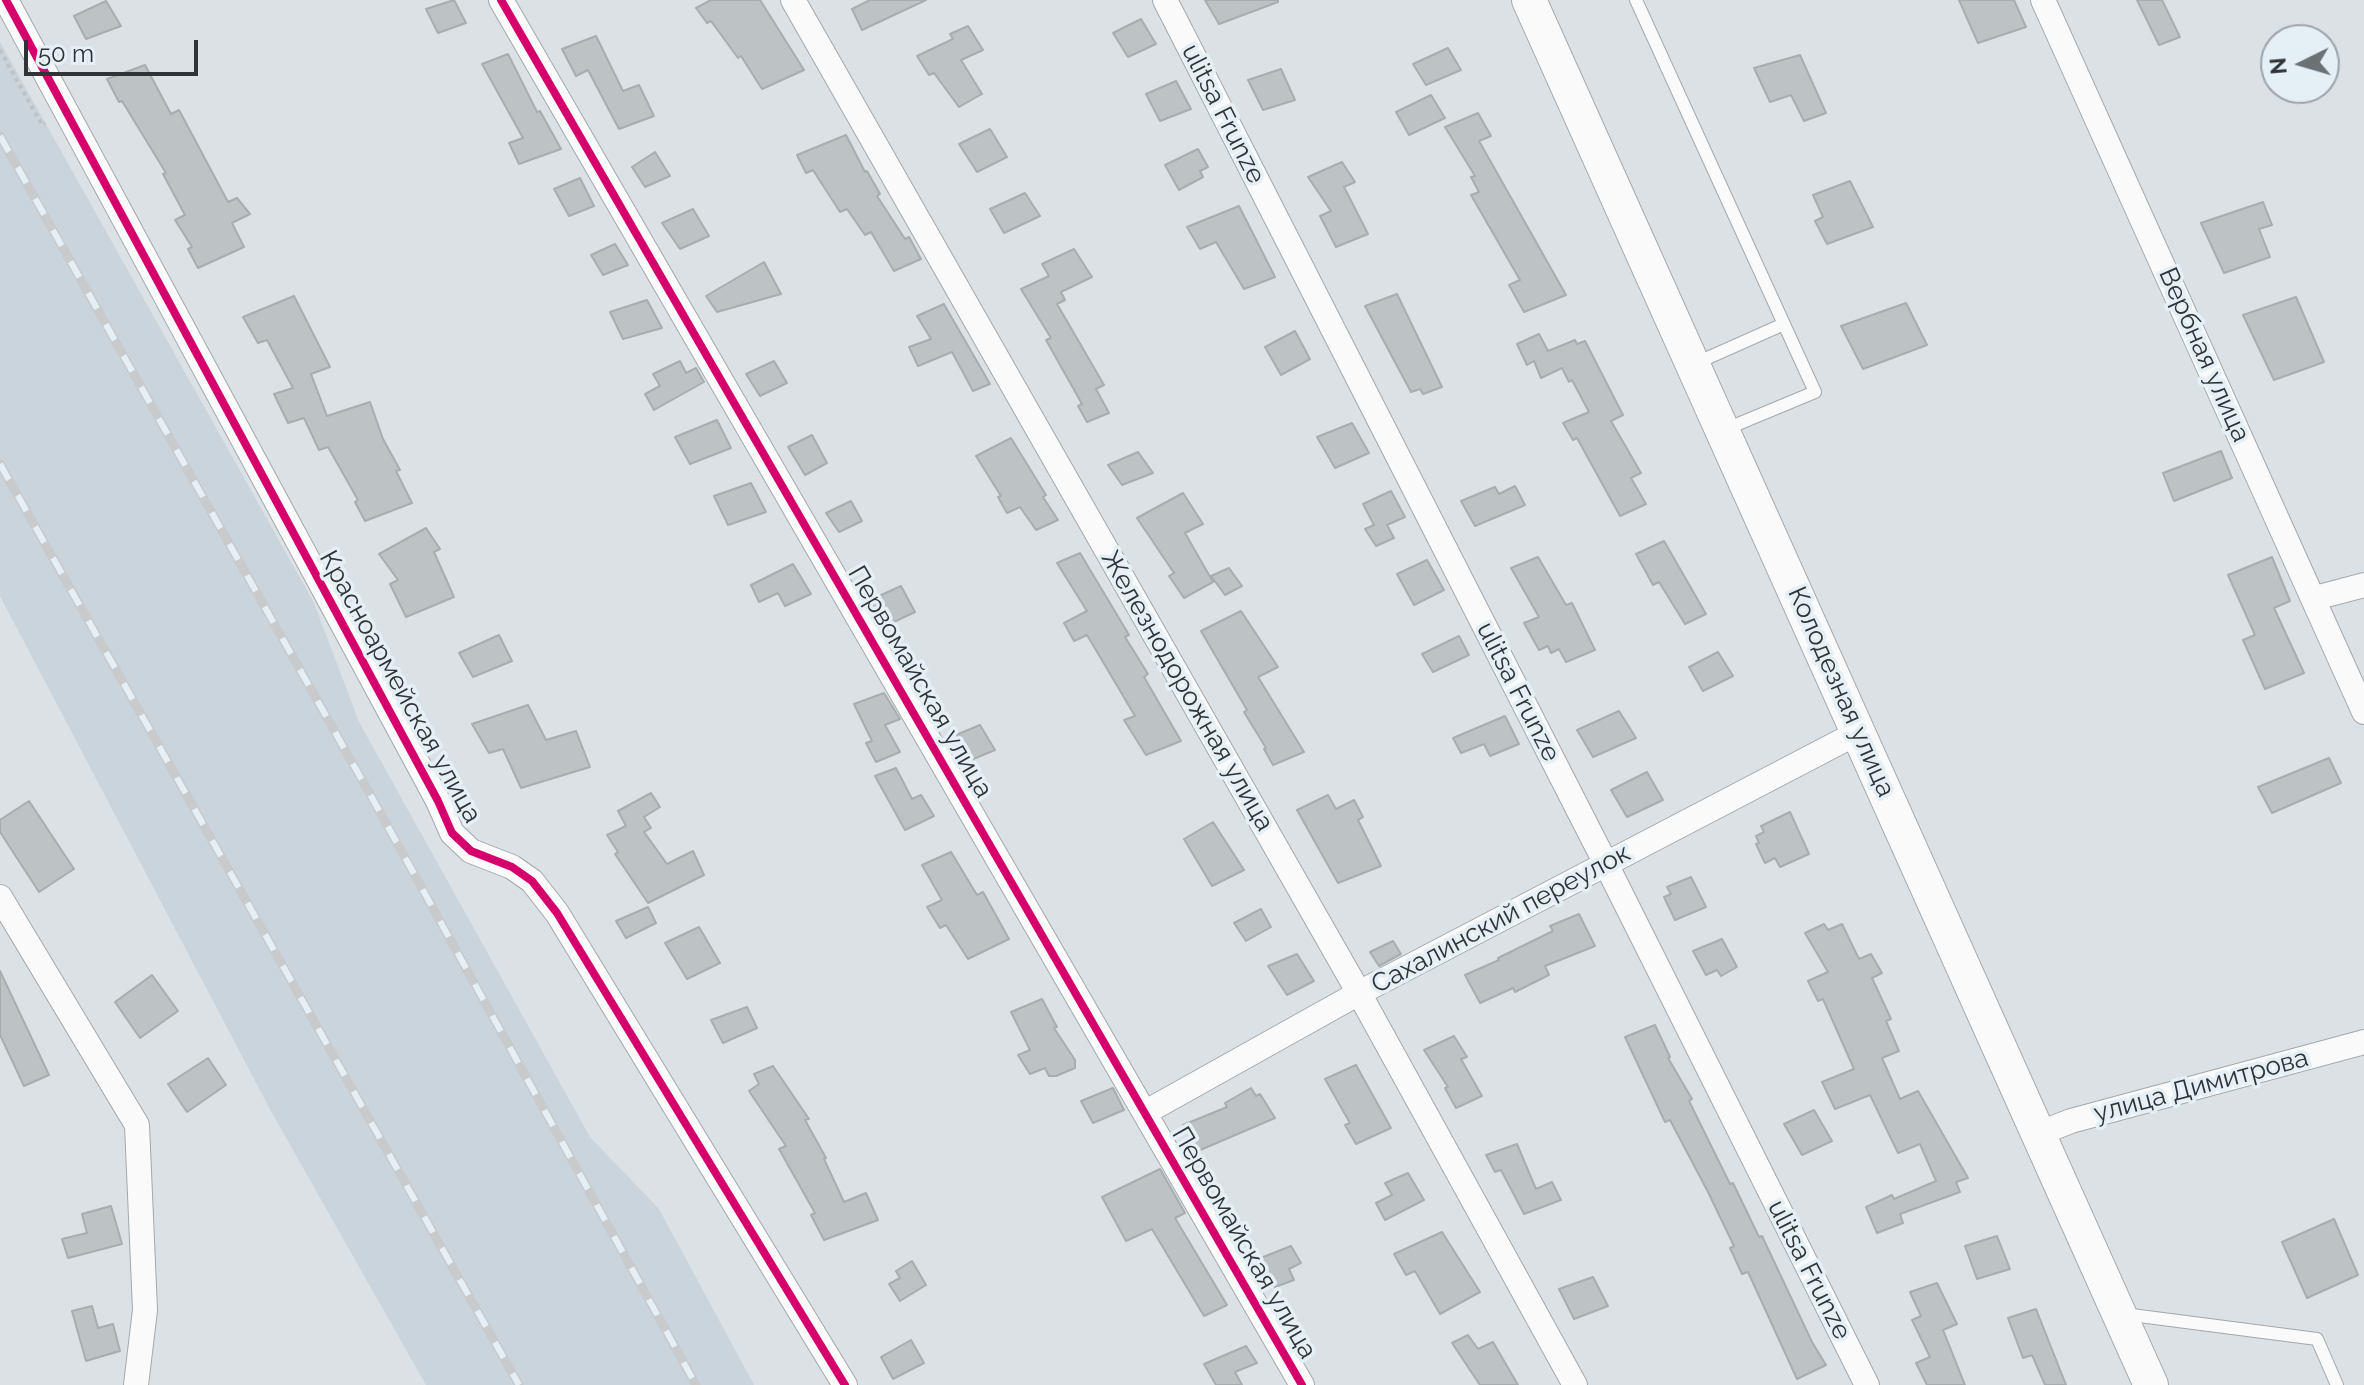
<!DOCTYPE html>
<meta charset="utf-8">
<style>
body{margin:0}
#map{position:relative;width:2364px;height:1385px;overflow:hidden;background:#dbe1e5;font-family:Raleway,sans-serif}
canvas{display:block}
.north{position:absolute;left:2260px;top:24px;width:80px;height:80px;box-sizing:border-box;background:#e4eff6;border:2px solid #9ca4aa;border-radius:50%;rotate:265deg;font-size:22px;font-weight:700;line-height:32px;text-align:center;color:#303437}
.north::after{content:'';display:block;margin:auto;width:28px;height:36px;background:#6c7174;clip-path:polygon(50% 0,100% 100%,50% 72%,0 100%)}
.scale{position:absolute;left:24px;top:40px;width:174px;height:36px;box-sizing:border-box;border:4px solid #303437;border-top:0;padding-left:10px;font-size:24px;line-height:28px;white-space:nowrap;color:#303437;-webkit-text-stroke:6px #e4eff6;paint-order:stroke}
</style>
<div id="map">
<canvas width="2364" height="1385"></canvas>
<div class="north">N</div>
<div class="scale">50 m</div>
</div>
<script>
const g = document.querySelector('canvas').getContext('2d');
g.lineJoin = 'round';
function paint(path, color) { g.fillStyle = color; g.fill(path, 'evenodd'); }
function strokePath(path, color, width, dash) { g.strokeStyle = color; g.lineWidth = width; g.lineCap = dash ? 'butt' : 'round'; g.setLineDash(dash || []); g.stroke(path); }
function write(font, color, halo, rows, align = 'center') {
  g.font = font + ' Raleway,sans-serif'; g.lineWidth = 7; g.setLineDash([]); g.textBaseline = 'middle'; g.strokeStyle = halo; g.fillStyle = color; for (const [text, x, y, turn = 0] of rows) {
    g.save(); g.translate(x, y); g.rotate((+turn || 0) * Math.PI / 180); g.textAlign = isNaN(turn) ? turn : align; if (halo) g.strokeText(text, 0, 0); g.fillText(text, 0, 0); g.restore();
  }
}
paint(new Path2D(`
 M 0,42 L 314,603 L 359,722 L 590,1137 L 659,1209 L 754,1385 L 426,1385 L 272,1113 L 0,596 Z`), '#c9d4dc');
const building = new Path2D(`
 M 454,0 L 466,23 L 438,33 L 426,9 Z
 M 711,0 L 760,0 L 804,70 L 762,89 L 741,56 L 738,58 L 711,21 L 707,23 L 696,8 Z
 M 870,0 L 926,0 L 862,30 L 852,9 Z
 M 1205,0 L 1278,0 L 1278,2 L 1219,24 Z
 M 1959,0 L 2014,0 L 2026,27 L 1978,43 Z
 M 2137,0 L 2162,0 L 2180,37 L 2159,45 Z
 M 106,1 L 121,26 L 86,39 L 74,16 Z
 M 1141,19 L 1156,44 L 1128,57 L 1113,33 Z
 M 968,26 L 983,50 L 961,60 L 982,94 L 959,107 L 934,73 L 929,75 L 917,56 L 953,39 L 950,34 Z
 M 596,36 L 623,91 L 639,85 L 654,116 L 619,129 L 588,70 L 576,76 L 562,49 Z
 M 1448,48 L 1461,70 L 1426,85 L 1413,64 Z
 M 508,54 L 537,112 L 540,111 L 561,149 L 519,164 L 509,143 L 523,138 L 482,64 Z
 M 1800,55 L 1826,113 L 1804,121 L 1791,95 L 1770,102 L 1754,68 Z
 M 145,65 L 171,114 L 179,110 L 228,202 L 237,198 L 250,214 L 232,223 L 244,247 L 198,268 L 188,249 L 192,247 L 175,220 L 185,215 L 163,174 L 166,173 L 122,101 L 119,102 L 107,79 Z
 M 1281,69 L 1295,100 L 1263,110 L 1248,80 Z
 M 1176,81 L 1191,109 L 1160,121 L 1146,94 Z
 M 1431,95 L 1445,118 L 1409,135 L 1396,112 Z
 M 1478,113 L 1491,136 L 1479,141 L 1566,295 L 1524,312 L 1509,285 L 1520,280 L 1471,195 L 1479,192 L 1471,177 L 1475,176 L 1445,127 Z
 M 990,129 L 1007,157 L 977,172 L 959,144 Z
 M 846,135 L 865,172 L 867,171 L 880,194 L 877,196 L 905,239 L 909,237 L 921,259 L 894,271 L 871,232 L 865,235 L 847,209 L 840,212 L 813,170 L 806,173 L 797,155 Z
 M 1198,149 L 1208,167 L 1200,171 L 1203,177 L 1179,190 L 1165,165 Z
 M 655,152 L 670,176 L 645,187 L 632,167 Z
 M 1342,162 L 1355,182 L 1344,187 L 1368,234 L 1336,247 L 1320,216 L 1331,211 L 1308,177 Z
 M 580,178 L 594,206 L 569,216 L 554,189 Z
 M 1850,181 L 1873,227 L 1827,244 L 1815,221 L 1823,217 L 1813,195 Z
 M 1025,193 L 1040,216 L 1004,233 L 990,209 Z
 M 2263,202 L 2272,225 L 2259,229 L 2270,257 L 2224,273 L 2201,223 Z
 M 1239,206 L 1275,277 L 1244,289 L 1216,242 L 1200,249 L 1187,227 Z
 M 693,209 L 709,236 L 680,249 L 662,223 Z
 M 615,244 L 628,265 L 603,275 L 591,255 Z
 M 1074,249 L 1092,277 L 1061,292 L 1065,300 L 1057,304 L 1104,385 L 1096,389 L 1109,413 L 1087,422 L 1078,406 L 1082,404 L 1046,340 L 1051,338 L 1021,289 L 1049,276 L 1042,264 Z
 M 764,262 L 781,294 L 717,312 L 706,296 Z
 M 1397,294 L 1442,387 L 1423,394 L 1420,389 L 1411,392 L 1365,306 Z
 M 294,296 L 330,367 L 311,374 L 327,416 L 370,402 L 383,439 L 400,470 L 396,471 L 412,503 L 365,521 L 355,502 L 358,500 L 328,447 L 319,450 L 304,418 L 288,423 L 274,394 L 293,388 L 267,340 L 258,343 L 243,317 Z
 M 2296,297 L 2324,362 L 2274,380 L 2243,315 Z
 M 647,300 L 662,328 L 623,339 L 610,312 Z
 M 1906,303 L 1927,345 L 1863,369 L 1841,326 Z
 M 944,304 L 945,306 L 990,384 L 973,391 L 952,352 L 918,366 L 909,347 L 931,339 L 917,316 Z
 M 1295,331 L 1310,359 L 1281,375 L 1265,347 Z
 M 1539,334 L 1548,351 L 1575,340 L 1577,344 L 1585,341 L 1623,415 L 1611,421 L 1641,473 L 1631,478 L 1646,504 L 1620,516 L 1577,438 L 1573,440 L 1563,423 L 1589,412 L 1572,380 L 1569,382 L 1562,368 L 1541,378 L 1534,361 L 1527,365 L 1517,344 Z
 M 680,361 L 686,373 L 696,368 L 704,382 L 654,410 L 645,394 L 660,386 L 653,374 Z
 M 774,361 L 787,383 L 760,396 L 746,374 Z
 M 717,420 L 731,448 L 690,464 L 675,437 Z
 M 1352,423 L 1369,453 L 1335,468 L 1317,437 Z
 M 812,435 L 827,463 L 805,475 L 788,447 Z
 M 1011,438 L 1046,495 L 1043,497 L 1058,520 L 1036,530 L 1020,507 L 1007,513 L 998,497 L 1001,496 L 976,456 Z
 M 2221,451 L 2232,478 L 2174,501 L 2163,473 Z
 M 1138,452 L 1153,473 L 1122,485 L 1108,465 Z
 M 751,483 L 766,512 L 728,525 L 714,496 Z
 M 1515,486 L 1525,505 L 1475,526 L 1461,501 L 1495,487 L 1499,494 Z
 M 1391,491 L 1405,517 L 1387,525 L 1394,538 L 1376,546 L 1365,529 L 1374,525 L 1363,504 Z
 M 1183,493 L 1203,524 L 1185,533 L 1213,582 L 1184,598 L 1169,576 L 1174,573 L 1137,518 Z
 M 851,501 L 862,521 L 839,532 L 826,513 Z
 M 426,528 L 440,549 L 434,552 L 454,597 L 406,617 L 390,584 L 398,580 L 379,554 Z
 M 1664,541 L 1706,614 L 1685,624 L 1659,582 L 1653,585 L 1636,554 Z
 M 1080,553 L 1129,635 L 1125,637 L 1148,674 L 1144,677 L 1181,741 L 1146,755 L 1124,720 L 1135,716 L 1087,635 L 1074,641 L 1064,623 L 1087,611 L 1057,563 Z
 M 1538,557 L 1566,605 L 1572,603 L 1595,650 L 1566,662 L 1559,649 L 1551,653 L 1548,646 L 1539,650 L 1524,623 L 1539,617 L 1511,568 Z
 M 2272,557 L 2290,601 L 2274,608 L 2304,673 L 2265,689 L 2243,640 L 2255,635 L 2228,575 Z
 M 1427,560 L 1444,590 L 1414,605 L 1397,574 Z
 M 793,564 L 811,594 L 785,606 L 778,593 L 759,602 L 751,585 Z
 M 1229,568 L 1242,586 L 1225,595 L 1211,576 Z
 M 901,586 L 915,612 L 881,628 L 866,602 Z
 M 1241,611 L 1278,667 L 1258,677 L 1304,752 L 1273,765 L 1264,749 L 1266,748 L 1244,712 L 1247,710 L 1201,631 Z
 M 499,635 L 512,661 L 473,677 L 459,653 Z
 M 1459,636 L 1469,655 L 1433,672 L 1422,654 Z
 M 1718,652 L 1733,676 L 1703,691 L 1689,667 Z
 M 884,693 L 900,719 L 885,725 L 900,752 L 876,762 L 866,743 L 872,741 L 854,704 Z
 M 528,705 L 546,740 L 576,731 L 590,767 L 521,788 L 503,749 L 489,753 L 472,724 Z
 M 1619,711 L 1636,738 L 1593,757 L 1577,730 Z
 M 1505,716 L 1519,744 L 1490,756 L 1484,744 L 1461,753 L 1453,738 Z
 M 980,725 L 995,750 L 971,760 L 956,735 Z
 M 2329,758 L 2341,783 L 2272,813 L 2258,787 Z
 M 896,768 L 912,799 L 921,795 L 934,816 L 905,830 L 875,776 Z
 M 1647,772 L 1663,800 L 1627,817 L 1611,790 Z
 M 651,793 L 660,807 L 644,817 L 651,828 L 644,832 L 667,864 L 693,851 L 704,875 L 648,903 L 615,854 L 618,852 L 607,835 L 626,826 L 618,811 Z
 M 1328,795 L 1336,809 L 1354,800 L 1363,817 L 1358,820 L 1381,866 L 1338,883 L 1297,810 Z
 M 29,801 L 74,869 L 39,892 L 0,832 L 0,820 Z
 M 1790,812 L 1809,854 L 1780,867 L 1775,858 L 1765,863 L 1756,844 L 1759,843 L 1756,836 L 1764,832 L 1761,826 Z
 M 1213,822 L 1244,870 L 1212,886 L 1184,839 Z
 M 951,852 L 977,895 L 983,892 L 1009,939 L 968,959 L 946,925 L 940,928 L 927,907 L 942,900 L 922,865 Z
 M 1691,877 L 1706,907 L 1675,920 L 1664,897 L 1671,894 L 1667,887 Z
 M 648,907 L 656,923 L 626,938 L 616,921 Z
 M 1261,909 L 1271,927 L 1246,941 L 1234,923 Z
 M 1579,914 L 1595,946 L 1545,966 L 1549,975 L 1515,992 L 1513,988 L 1480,1003 L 1465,975 L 1499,960 L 1498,958 L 1553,931 L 1550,926 Z
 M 1824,924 L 1828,930 L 1842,924 L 1859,959 L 1871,954 L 1882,973 L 1872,978 L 1891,1019 L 1886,1021 L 1899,1051 L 1882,1058 L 1900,1099 L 1918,1091 L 1968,1178 L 1956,1182 L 1960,1192 L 1900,1214 L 1903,1223 L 1877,1233 L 1866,1207 L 1892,1195 L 1894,1199 L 1936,1181 L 1920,1144 L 1898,1153 L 1870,1095 L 1835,1109 L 1822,1082 L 1854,1069 L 1823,999 L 1818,1001 L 1808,981 L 1828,972 L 1805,933 Z
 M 699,927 L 720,963 L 687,979 L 665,943 Z
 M 1722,939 L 1737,967 L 1721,976 L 1717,970 L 1706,975 L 1693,951 Z
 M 1393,941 L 1401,954 L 1379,966 L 1370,952 Z
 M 1297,954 L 1314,981 L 1287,995 L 1268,966 Z
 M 0,971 L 49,1075 L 24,1086 L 0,1035 Z
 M 152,975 L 178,1011 L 140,1038 L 115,1002 Z
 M 1042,999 L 1057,1027 L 1054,1028 L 1075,1060 L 1075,1068 L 1056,1076 L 1049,1076 L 1045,1068 L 1030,1074 L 1018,1055 L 1030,1050 L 1011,1012 Z
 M 747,1007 L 757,1028 L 723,1043 L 711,1020 Z
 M 1655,1025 L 1670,1057 L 1668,1058 L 1692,1099 L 1689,1101 L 1730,1184 L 1733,1183 L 1759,1237 L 1762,1236 L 1812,1342 L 1826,1365 L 1797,1379 L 1748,1272 L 1742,1274 L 1730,1248 L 1734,1246 L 1708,1192 L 1670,1120 L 1665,1122 L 1625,1037 Z
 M 1454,1036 L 1467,1057 L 1461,1059 L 1482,1096 L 1456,1108 L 1445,1088 L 1448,1087 L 1424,1050 Z
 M 208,1058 L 226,1085 L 187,1112 L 168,1084 Z
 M 1356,1065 L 1391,1128 L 1356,1144 L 1345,1125 L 1350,1123 L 1325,1079 Z
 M 773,1066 L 809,1119 L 805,1120 L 826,1158 L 824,1159 L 844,1202 L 866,1193 L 878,1220 L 824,1240 L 811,1215 L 815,1213 L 779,1149 L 786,1146 L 749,1091 L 759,1084 L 754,1074 Z
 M 1113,1088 L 1124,1110 L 1093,1123 L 1081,1101 Z
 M 1251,1088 L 1256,1096 L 1260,1094 L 1275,1118 L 1198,1151 L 1183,1125 L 1227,1107 L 1225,1103 Z
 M 1814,1110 L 1832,1141 L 1802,1155 L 1784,1124 Z
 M 1517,1144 L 1536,1189 L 1552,1182 L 1561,1200 L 1524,1214 L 1501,1170 L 1495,1172 L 1486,1155 Z
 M 1160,1169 L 1185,1213 L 1175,1218 L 1227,1305 L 1204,1316 L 1152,1229 L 1126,1241 L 1102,1197 Z
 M 1408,1173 L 1424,1200 L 1385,1220 L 1376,1203 L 1392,1195 L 1385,1183 Z
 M 111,1206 L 122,1244 L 68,1258 L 62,1239 L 87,1233 L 82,1214 Z
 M 2334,1219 L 2358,1275 L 2307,1298 L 2282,1242 Z
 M 1442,1232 L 1480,1292 L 1440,1314 L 1415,1271 L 1406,1275 L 1394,1254 Z
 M 1997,1236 L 2010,1269 L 1977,1279 L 1965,1246 Z
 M 1291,1246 L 1301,1263 L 1289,1269 L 1294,1280 L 1275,1287 L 1258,1259 Z
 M 912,1261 L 926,1285 L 900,1301 L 889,1284 L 900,1278 L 896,1271 Z
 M 1593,1277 L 1608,1306 L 1574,1319 L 1559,1289 Z
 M 1937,1283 L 1957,1324 L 1943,1330 L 1965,1385 L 1927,1385 L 1916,1363 L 1930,1357 L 1912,1320 L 1921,1316 L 1910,1292 Z
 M 92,1306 L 98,1328 L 113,1324 L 120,1351 L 86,1361 L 72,1311 Z
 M 2036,1309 L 2066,1385 L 2045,1385 L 2032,1355 L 2023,1358 L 2008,1318 Z
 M 1468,1335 L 1478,1349 L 1493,1342 L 1518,1385 L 1480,1385 L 1452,1343 Z
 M 911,1340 L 924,1363 L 893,1379 L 881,1357 Z
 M 1246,1346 L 1257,1363 L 1235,1372 L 1242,1385 L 1216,1385 L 1204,1364 Z`);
paint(building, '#bdc2c4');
strokePath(building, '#a8adaf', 2);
const service = new Path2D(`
 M 1636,0 L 1815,392 L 1726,429
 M 1694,364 L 1784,324
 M 2124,1314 L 2317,1339 L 2337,1385`);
const minor = new Path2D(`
 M 6,0 L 438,801 L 452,833 L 471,851 L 512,867 L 532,881 L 557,913 L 845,1385
 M 501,0 L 1302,1385
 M 793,0 L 1359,993 L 1575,1385
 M 1165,0 L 1606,864 L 1867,1385
 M 2043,0 L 2364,712
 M 2315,598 L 2364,585
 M 0,897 L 137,1125 L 145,1310 L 136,1385
 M 1146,1112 L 1359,993 L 1859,732
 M 2038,1134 L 2071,1121 L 2364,1042`);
const secondary = new Path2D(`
 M 1529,0 L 2151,1385`);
strokePath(service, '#a3a8ab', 14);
strokePath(minor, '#a3a8ab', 26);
strokePath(secondary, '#a3a8ab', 36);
strokePath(new Path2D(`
 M 0,50 L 42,125 L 45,123`), '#c0c2c3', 4, [4, 4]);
strokePath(service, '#fafafb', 12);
strokePath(minor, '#fafafb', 24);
strokePath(secondary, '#fafafb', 34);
const rail = new Path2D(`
 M 0,136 L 371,796 L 696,1385
 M 0,464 L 519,1385`);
strokePath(rail, '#c8cacc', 9);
strokePath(rail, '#e4eff6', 6, [18]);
strokePath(new Path2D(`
 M 6,0 L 438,801 L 452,833 L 471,851 L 512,867 L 532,881 L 557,913 L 845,1385
 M 501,0 L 1302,1385`), '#d6006c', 8);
write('26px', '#303437', '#e4eff6', [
 ["ulitsa Frunze",1223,114,63],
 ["Вербная улица",2204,355,66],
 ["Первомайская улица",920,682,60],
 ["Красноармейская улица",400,687,61],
 ["Железнодорожная улица",1187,691,60],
 ["ulitsa Frunze",1518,692,63],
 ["Колодезная улица",1841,692,66],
 ["Сахалинский переулок",1501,919,-28],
 ["улица Димитрова",2201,1086,-15],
 ["Первомайская улица",1244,1243,60],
 ["ulitsa Frunze",1809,1270,63]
]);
</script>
